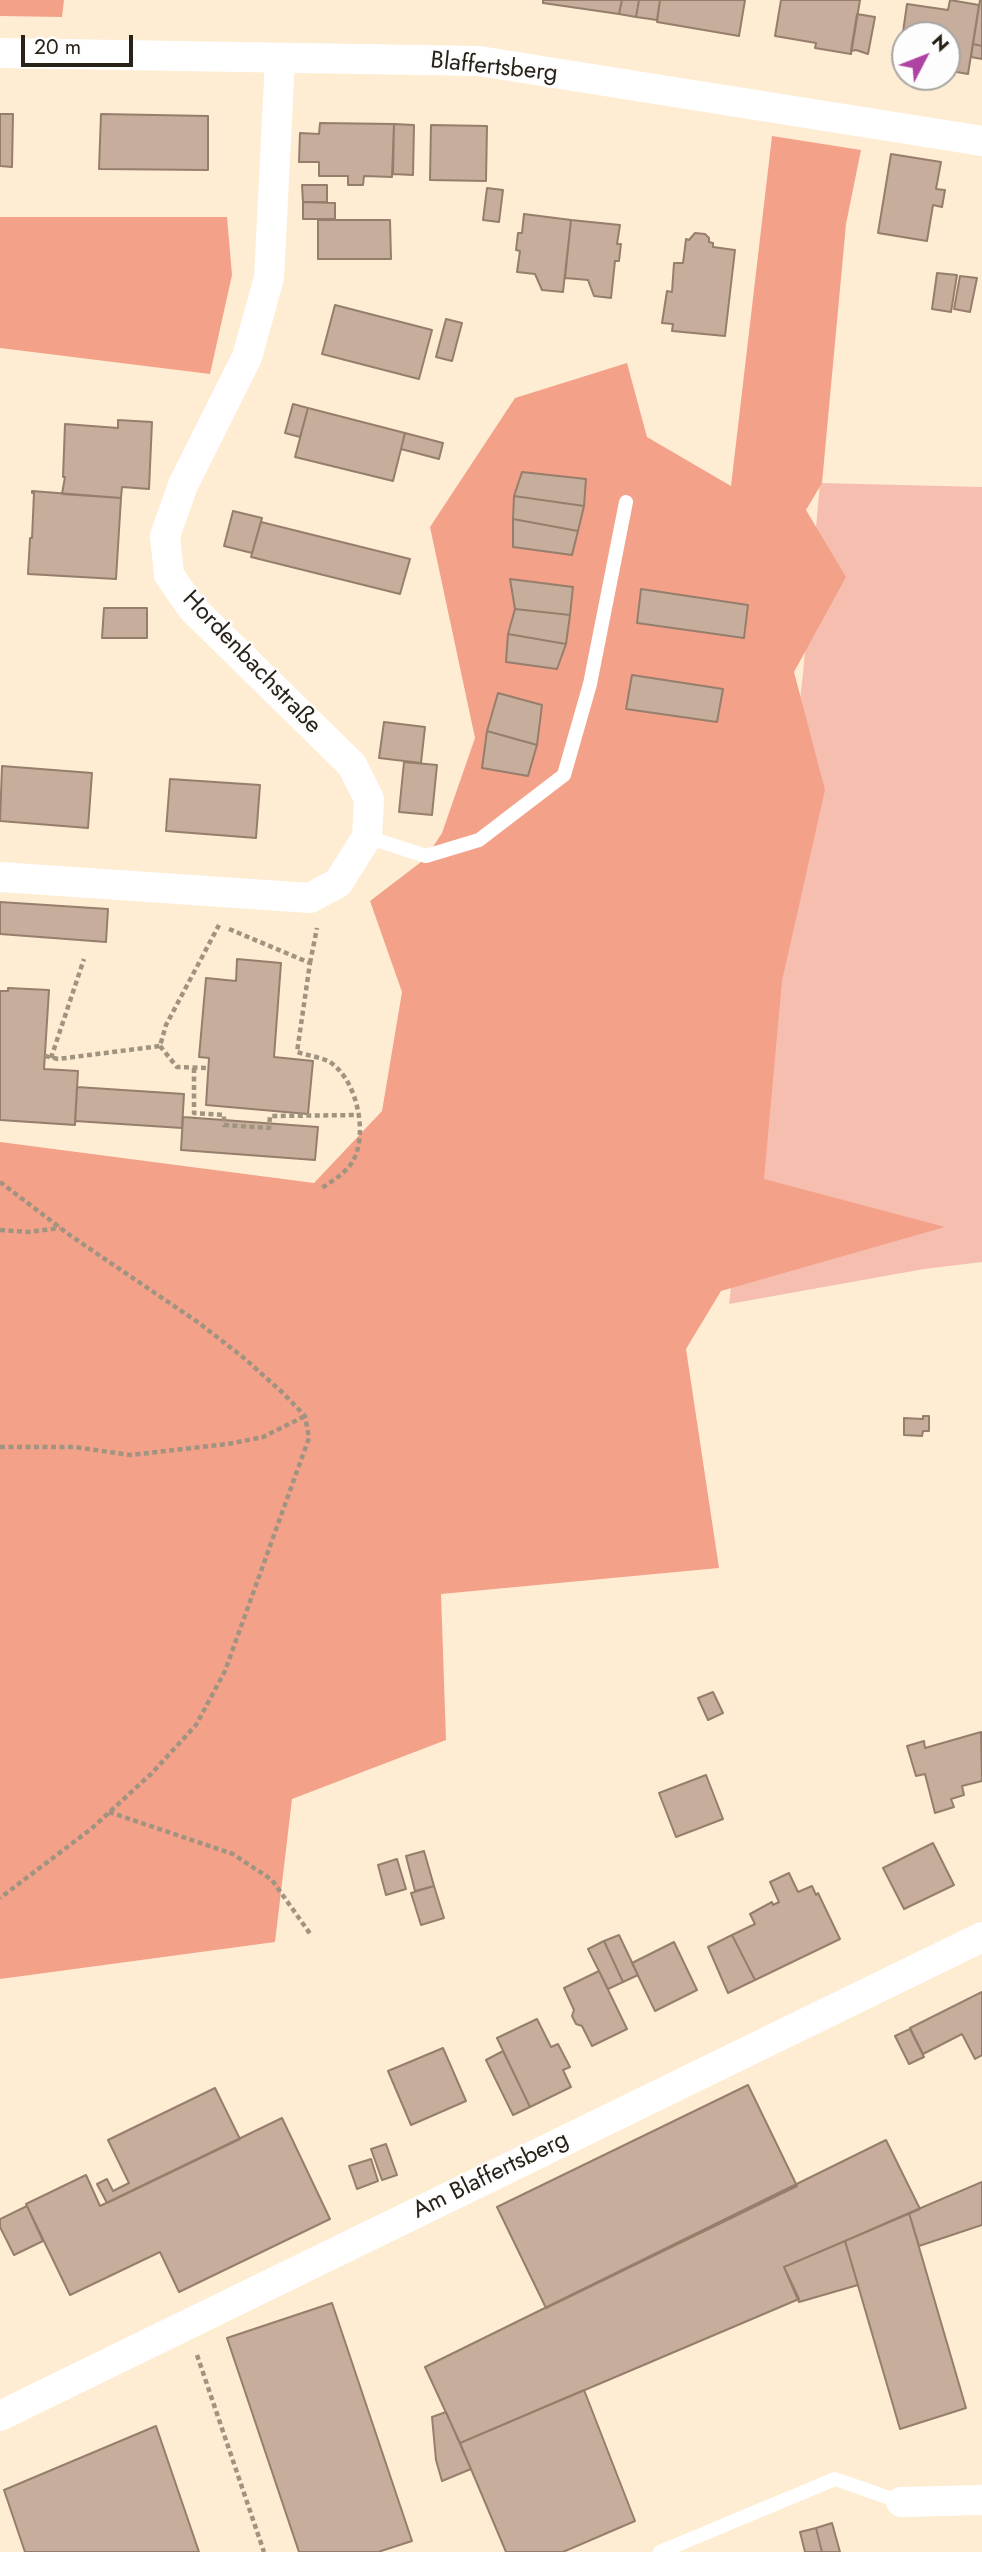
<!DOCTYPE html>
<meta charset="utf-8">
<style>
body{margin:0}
#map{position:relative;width:982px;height:2552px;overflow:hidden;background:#feedd3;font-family:Jost,sans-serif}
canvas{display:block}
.north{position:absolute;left:891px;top:21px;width:70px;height:70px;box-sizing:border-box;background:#fdfdfd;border:2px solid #a8a5a1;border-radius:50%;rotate:48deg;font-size:19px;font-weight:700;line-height:28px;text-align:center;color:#282218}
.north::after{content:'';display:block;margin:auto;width:24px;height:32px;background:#af43a2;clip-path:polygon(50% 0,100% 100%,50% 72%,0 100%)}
.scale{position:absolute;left:21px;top:35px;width:112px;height:32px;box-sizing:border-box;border:4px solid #282218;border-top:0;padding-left:9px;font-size:21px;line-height:24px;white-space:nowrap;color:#282218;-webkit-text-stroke:5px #fdfdfd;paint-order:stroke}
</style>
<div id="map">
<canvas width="982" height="2552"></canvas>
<div class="north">N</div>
<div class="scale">20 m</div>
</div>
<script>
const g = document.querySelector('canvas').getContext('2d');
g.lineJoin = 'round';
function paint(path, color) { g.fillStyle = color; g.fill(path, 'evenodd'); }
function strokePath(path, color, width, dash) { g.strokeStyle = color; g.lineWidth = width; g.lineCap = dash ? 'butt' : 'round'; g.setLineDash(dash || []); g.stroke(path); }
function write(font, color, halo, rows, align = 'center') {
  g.font = font + ' Jost,sans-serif'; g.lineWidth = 5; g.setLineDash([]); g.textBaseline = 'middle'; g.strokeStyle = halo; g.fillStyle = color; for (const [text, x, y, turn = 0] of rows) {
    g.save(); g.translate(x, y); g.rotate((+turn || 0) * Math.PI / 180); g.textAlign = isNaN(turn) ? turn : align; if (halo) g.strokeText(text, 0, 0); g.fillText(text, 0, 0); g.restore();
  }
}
paint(new Path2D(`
 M 820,483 L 982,487 L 982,1262 L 924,1269 L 729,1304 L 803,674 Z`), '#f6beae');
paint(new Path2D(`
 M 0,0 L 64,0 L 62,17 L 0,16 Z
 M 772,136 L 861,150 L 846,224 L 822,483 L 806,510 L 846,577 L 794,672 L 825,790 L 782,981 L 764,1179 L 945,1227 L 721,1291 L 686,1349 L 719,1568 L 441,1594 L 446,1740 L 292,1799 L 275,1942 L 0,1979 L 0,1142 L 314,1183 L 382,1111 L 402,992 L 370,901 L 425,859 L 442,833 L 475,738 L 430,527 L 515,398 L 627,363 L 647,437 L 731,486 Z
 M 0,217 L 227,217 L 232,275 L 210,374 L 0,348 Z`), '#f4a18a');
const building = new Path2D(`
 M 543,0 L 622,0 L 619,14 L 543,3 Z
 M 622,0 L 639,0 L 636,17 L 619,14 Z
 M 639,0 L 660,0 L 657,20 L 636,17 Z
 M 660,0 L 745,0 L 739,36 L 657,22 Z
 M 781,0 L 860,0 L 851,54 L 815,48 L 816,43 L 775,36 Z
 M 950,0 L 979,5 L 968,74 L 951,71 L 951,69 L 947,68 L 947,35 L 905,35 L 905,61 L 899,60 L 907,4 L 948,10 Z
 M 980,0 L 982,0 L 982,46 L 973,44 Z
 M 857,14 L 875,17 L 868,54 L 856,50 L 851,51 Z
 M 973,44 L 982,46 L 982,59 L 971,57 Z
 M 0,114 L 13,114 L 12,167 L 0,166 Z
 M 101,114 L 208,116 L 208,170 L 99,169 Z
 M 320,123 L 394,124 L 392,177 L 364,176 L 363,185 L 348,185 L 348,176 L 319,176 L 319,162 L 299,162 L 300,133 L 319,134 Z
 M 394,124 L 414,125 L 413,175 L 393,174 Z
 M 431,125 L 487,126 L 486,181 L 430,180 Z
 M 891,154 L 941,162 L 936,189 L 945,190 L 942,207 L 933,205 L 927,241 L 878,233 Z
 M 302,185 L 327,185 L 327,202 L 303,202 Z
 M 487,188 L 503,190 L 499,222 L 483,220 Z
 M 303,202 L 335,203 L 335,219 L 303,219 Z
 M 524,214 L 571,220 L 563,292 L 542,290 L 535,274 L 517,272 L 520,251 L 516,250 L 518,233 L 522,233 Z
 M 318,220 L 390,220 L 391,259 L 318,259 Z
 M 571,220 L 620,225 L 617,244 L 621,244 L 619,261 L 615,261 L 611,298 L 594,296 L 588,280 L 565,278 Z
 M 695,233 L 705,234 L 709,238 L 709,242 L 713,243 L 713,247 L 735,250 L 725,336 L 672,331 L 673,324 L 662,323 L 667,291 L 672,292 L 674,263 L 683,263 L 686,239 L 689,240 Z
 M 937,273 L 957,275 L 951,312 L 932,309 Z
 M 960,276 L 977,278 L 970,312 L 954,309 Z
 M 335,305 L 432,330 L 419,379 L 322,354 Z
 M 446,319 L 462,323 L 452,361 L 436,357 Z
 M 293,404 L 308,408 L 300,437 L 285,433 Z
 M 308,408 L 405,433 L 393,481 L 295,457 Z
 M 118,420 L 152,422 L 149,489 L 122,487 L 121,498 L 62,494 L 65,477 L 63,477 L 65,424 L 118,428 Z
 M 405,433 L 443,443 L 439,459 L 401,449 Z
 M 522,472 L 586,479 L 584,506 L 514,496 Z
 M 32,491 L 121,498 L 116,579 L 28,574 L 30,538 L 32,538 L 34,493 L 32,493 Z
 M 514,496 L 584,506 L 578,531 L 513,519 Z
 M 233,511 L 262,518 L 252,553 L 224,546 Z
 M 513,519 L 578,531 L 572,555 L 513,547 Z
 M 261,522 L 410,559 L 400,594 L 251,557 Z
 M 510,579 L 573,587 L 570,615 L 515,609 Z
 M 641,589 L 748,605 L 744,638 L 637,623 Z
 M 104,608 L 147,608 L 147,638 L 102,638 Z
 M 515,609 L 570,615 L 566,644 L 508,634 Z
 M 508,634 L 566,644 L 557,669 L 506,662 Z
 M 632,675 L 723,689 L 717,722 L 626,709 Z
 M 498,693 L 542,705 L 537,745 L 487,731 Z
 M 384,722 L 425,727 L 421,763 L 379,758 Z
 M 487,731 L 537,745 L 528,776 L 482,768 Z
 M 404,762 L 437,765 L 432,815 L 399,812 Z
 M 2,766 L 92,773 L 88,828 L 0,821 Z
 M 170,779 L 260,785 L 256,838 L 166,831 Z
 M 0,902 L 108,909 L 106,942 L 0,934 Z
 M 237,959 L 281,963 L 274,1057 L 313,1061 L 308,1114 L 206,1105 L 209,1058 L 199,1057 L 206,978 L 236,981 Z
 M 8,988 L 49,990 L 44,1069 L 78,1071 L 75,1125 L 0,1120 L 0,991 L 8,991 Z
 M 77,1087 L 184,1094 L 182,1128 L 75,1121 Z
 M 183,1117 L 318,1127 L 315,1160 L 181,1150 Z
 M 923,1416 L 929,1416 L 929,1431 L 923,1431 L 922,1436 L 904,1435 L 904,1418 L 923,1419 Z
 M 713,1692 L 723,1713 L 708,1720 L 698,1698 Z
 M 981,1732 L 982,1781 L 962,1786 L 964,1795 L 951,1799 L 954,1807 L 935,1813 L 925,1774 L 916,1776 L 907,1746 L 924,1741 L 925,1748 Z
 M 706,1775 L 723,1819 L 676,1837 L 659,1793 Z
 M 933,1843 L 954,1885 L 904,1909 L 883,1868 Z
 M 424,1851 L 434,1886 L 415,1891 L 406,1856 Z
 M 397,1859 L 406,1889 L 386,1895 L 378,1865 Z
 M 789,1873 L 798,1892 L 812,1886 L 816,1895 L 818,1893 L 840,1939 L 755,1980 L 732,1935 L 755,1924 L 750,1914 L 772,1902 L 773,1905 L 779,1902 L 770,1882 Z
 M 434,1886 L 444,1918 L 421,1925 L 411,1893 Z
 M 619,1935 L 638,1975 L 623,1982 L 604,1941 Z
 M 732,1935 L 755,1980 L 728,1993 L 708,1947 Z
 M 604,1941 L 623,1982 L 608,1989 L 588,1949 Z
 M 674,1942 L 697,1990 L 655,2011 L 632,1963 Z
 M 599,1971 L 627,2029 L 592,2046 L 582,2026 L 576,2024 L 572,2016 L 574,2010 L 564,1988 Z
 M 982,1992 L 982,2055 L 975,2059 L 962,2034 L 923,2054 L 910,2028 Z
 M 537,2019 L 551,2047 L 558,2044 L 570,2067 L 563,2070 L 571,2087 L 530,2107 L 497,2038 Z
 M 910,2029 L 924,2057 L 909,2064 L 895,2036 Z
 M 443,2048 L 466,2101 L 411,2125 L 388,2071 Z
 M 503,2051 L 530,2107 L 513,2115 L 486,2060 Z
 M 748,2085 L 797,2186 L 546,2308 L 497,2207 Z
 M 215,2088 L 240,2139 L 107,2203 L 97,2184 L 107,2179 L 113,2191 L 129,2183 L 108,2140 Z
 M 282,2118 L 330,2219 L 179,2292 L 160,2252 L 70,2295 L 26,2204 L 86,2175 L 100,2206 Z
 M 886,2140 L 920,2209 L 784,2267 L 799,2299 L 460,2443 L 425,2367 Z
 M 386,2144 L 397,2175 L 382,2180 L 371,2149 Z
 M 371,2159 L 378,2181 L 357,2189 L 349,2166 Z
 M 982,2182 L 982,2225 L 919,2246 L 909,2213 Z
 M 27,2206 L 43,2241 L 14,2255 L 0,2227 L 0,2219 Z
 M 909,2213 L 966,2408 L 900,2429 L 845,2241 Z
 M 845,2241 L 858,2285 L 799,2302 L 784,2267 Z
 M 332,2303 L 412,2541 L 378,2552 L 299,2552 L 227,2338 Z
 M 584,2390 L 635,2521 L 563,2552 L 506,2552 L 460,2443 Z
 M 446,2412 L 471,2469 L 442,2481 L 436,2460 L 432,2417 Z
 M 156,2426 L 199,2552 L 25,2552 L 4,2490 Z
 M 832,2523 L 840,2552 L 822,2552 L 816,2528 Z
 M 816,2528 L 822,2552 L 805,2552 L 800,2532 Z`);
paint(building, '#c7ad9b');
strokePath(building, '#967e6c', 2);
strokePath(new Path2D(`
 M 229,929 L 310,963 L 297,1052 C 306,1055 319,1057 328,1061 C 357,1077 370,1137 351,1164 C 344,1174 332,1181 322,1188
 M 310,963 L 317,928
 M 160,1046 L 177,1067 L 209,1068
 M 45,1056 L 58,1059 L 160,1046 L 166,1025 L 219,925
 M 51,1058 L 84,959
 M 194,1068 L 194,1113 L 224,1115 L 224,1125 L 269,1128 L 270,1116 L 358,1115
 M 0,1182 L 71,1236 L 199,1323 L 244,1358 L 283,1393 L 305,1416 L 309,1438 L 225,1671 L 196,1725 L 151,1774 L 91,1829 L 0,1898
 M 0,1230 L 28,1232 L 60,1228
 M 0,1447 L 75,1447 L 130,1455 L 228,1444 L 263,1437 L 305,1416
 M 109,1812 L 233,1854 L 272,1880 L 311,1935
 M 197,2355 L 264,2552`), '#a09481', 4.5, [5, 3.5]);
strokePath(new Path2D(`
 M 367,837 L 426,856 L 479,840 L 564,775 L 590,684 L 626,502
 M 660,2552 L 835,2479 L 901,2502`), '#fff', 14);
strokePath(new Path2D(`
 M 0,53 L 479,61 L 982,141
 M 0,877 L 310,898 L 338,883 L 367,837 L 369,799 L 352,765 L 192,608 L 169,575 L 165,536 L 183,485 L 247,357 L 269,278 L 280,59
 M 0,2416 L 982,1937
 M 901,2502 L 982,2500`), '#fff', 30);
write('24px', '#282218', '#fdfdfd', [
 ["Blaffertsberg",494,68,6],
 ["Hordenbachstraße",251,663,46],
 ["Am Blaffertsberg",491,2176,-26]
]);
</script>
